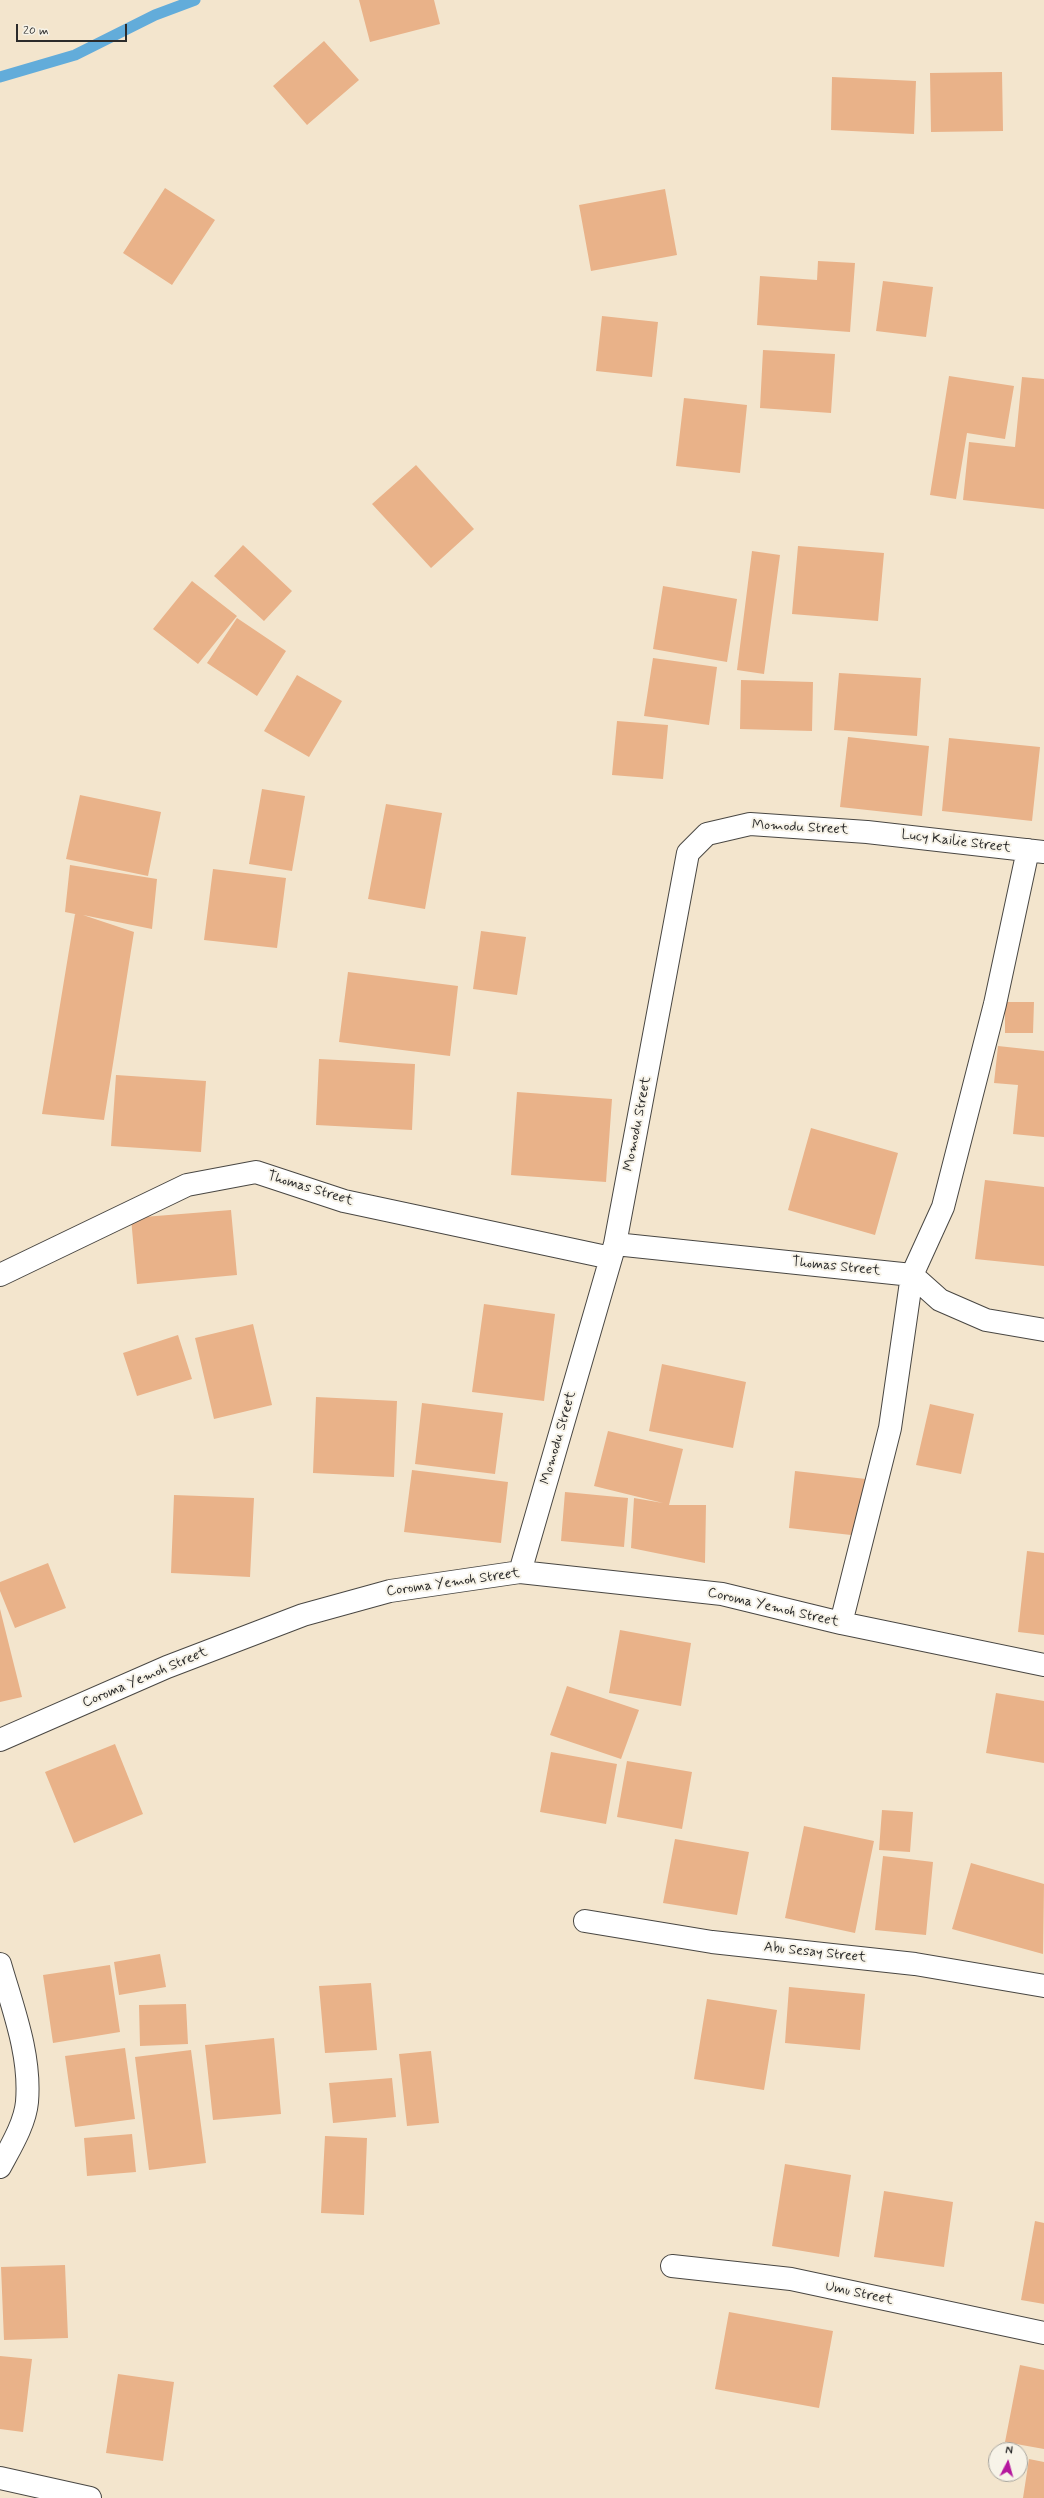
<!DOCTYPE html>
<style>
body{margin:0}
#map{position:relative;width:1044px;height:2498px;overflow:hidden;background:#f3e5cd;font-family:Mynerve,sans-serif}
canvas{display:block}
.north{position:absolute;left:988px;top:2442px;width:40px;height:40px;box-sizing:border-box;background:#f7f3e8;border:1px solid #a5a39c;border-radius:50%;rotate:6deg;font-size:11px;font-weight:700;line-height:16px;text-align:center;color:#2b2b2b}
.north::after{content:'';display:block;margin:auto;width:14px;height:18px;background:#b5179e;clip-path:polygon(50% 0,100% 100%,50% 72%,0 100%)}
.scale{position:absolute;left:16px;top:24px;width:111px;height:18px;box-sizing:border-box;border:2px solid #2b2b2b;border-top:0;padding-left:5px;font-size:12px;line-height:14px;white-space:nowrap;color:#2b2b2b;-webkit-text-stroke:3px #f7f3e8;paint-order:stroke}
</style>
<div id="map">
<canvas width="1044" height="2498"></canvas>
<div class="north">N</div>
<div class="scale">20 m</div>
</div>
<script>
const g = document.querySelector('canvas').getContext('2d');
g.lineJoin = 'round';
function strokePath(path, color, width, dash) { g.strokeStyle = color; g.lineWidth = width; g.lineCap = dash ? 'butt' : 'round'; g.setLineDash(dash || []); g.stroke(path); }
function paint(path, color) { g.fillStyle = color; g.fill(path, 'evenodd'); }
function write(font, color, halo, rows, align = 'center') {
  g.font = font + ' Mynerve,sans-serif'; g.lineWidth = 4; g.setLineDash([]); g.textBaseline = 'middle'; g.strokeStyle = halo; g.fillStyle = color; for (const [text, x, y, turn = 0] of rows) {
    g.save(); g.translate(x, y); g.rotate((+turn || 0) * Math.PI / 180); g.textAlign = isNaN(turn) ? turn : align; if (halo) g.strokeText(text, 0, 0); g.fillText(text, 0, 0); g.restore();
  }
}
strokePath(new Path2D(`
 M 0,77 L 75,55 L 155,15 L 195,0`), '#62acda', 11);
paint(new Path2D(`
 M 359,0 L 434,0 L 440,24 L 370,42 Z
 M 324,41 L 359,80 L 307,125 L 273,86 Z
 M 1002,72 L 1003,131 L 931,132 L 930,73 Z
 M 832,77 L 916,81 L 914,134 L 831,130 Z
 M 165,188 L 215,220 L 172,285 L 123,253 Z
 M 665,189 L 677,255 L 591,271 L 579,205 Z
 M 818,261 L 855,263 L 850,332 L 757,325 L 760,276 L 817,280 Z
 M 883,281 L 933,287 L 926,337 L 876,331 Z
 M 602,316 L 658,322 L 652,377 L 596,371 Z
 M 763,350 L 835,354 L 831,413 L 760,408 Z
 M 949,376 L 1014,386 L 1005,439 L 967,433 L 956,499 L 930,495 Z
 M 1022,377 L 1044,379 L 1044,509 L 963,500 L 969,442 L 1015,447 Z
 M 684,398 L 747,405 L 740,473 L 676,466 Z
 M 416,465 L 474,529 L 431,568 L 372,504 Z
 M 243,545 L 292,591 L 264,621 L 214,576 Z
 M 798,546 L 884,553 L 878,621 L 792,614 Z
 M 752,551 L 780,555 L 764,674 L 737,670 Z
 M 192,581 L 237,616 L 198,664 L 153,629 Z
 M 663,586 L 737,599 L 727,662 L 653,649 Z
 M 237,618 L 286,651 L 257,696 L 207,663 Z
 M 653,658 L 717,667 L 709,725 L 644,716 Z
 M 839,673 L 921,678 L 917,736 L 834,730 Z
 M 297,675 L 342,701 L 309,757 L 264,731 Z
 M 741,680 L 813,682 L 812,731 L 740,729 Z
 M 617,721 L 668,725 L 663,779 L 612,775 Z
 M 848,737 L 929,746 L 922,816 L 840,807 Z
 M 949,738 L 1040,747 L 1032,821 L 942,811 Z
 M 262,789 L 305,796 L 292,871 L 249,864 Z
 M 80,795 L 161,812 L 148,876 L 66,859 Z
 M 386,804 L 442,813 L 425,909 L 368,899 Z
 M 70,865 L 157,879 L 152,929 L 83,915 L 134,932 L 104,1120 L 42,1114 L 75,914 L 80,915 L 65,912 Z
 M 213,869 L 286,878 L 277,948 L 204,940 Z
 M 481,931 L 526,937 L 517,995 L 473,989 Z
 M 348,972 L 458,986 L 450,1056 L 339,1042 Z
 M 1005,1002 L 1034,1002 L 1033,1033 L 1005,1033 Z
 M 998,1046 L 1044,1051 L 1044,1137 L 1013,1134 L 1018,1085 L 994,1083 Z
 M 319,1059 L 415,1064 L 412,1130 L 316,1125 Z
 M 116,1075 L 206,1081 L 201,1152 L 111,1146 Z
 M 517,1092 L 612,1099 L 606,1182 L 511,1175 Z
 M 811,1128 L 898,1153 L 875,1235 L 788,1210 Z
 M 985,1180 L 1044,1187 L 1044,1266 L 975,1259 Z
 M 231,1210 L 237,1275 L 137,1284 L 131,1218 Z
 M 484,1304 L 555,1314 L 544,1401 L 472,1392 Z
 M 253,1324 L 272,1405 L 214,1419 L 195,1338 Z
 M 178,1335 L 192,1379 L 137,1396 L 123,1353 Z
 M 662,1364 L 746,1382 L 733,1448 L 649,1431 Z
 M 316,1397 L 397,1401 L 394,1477 L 313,1473 Z
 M 422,1403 L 503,1413 L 495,1474 L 415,1464 Z
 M 930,1404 L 974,1414 L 961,1474 L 916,1465 Z
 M 608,1431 L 683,1449 L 669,1505 L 706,1505 L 705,1563 L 631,1548 L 634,1498 L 663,1503 L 594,1486 Z
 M 412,1470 L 508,1482 L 501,1543 L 404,1532 Z
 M 795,1471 L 866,1479 L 860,1536 L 789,1528 Z
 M 565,1492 L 628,1498 L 624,1547 L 561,1541 Z
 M 174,1495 L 254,1498 L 250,1577 L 171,1573 Z
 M 1027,1551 L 1044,1553 L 1044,1635 L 1018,1632 Z
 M 48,1563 L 66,1608 L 15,1628 L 0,1591 L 0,1582 Z
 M 0,1609 L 22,1697 L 0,1702 Z
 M 620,1630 L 691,1643 L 681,1706 L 609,1693 Z
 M 567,1686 L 639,1710 L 621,1759 L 550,1735 Z
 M 996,1693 L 1044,1701 L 1044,1763 L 986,1753 Z
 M 115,1744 L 143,1814 L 74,1843 L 45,1772 Z
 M 551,1752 L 617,1764 L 606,1824 L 540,1812 Z
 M 627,1761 L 692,1772 L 682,1829 L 617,1817 Z
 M 882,1810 L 913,1812 L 910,1852 L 879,1850 Z
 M 804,1826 L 874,1841 L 855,1933 L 785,1918 Z
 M 675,1839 L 749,1852 L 737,1915 L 663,1903 Z
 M 883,1856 L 933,1862 L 926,1935 L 875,1930 Z
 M 971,1863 L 1044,1884 L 1043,1954 L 952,1929 Z
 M 160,1954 L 166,1987 L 119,1995 L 114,1962 Z
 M 110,1965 L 120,2032 L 53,2043 L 43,1975 Z
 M 371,1983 L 377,2050 L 325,2053 L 319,1986 Z
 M 789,1987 L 865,1994 L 860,2050 L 785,2043 Z
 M 707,1999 L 777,2010 L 764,2090 L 694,2079 Z
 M 186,2004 L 188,2044 L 140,2046 L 139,2005 Z
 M 274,2038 L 281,2114 L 213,2120 L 205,2045 Z
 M 125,2048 L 135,2119 L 75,2127 L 65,2056 Z
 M 191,2050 L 206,2163 L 149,2170 L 135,2057 Z
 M 431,2051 L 439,2123 L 407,2126 L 399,2054 Z
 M 392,2078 L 396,2117 L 333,2123 L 329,2083 Z
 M 132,2134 L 136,2172 L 87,2176 L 84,2138 Z
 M 325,2136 L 367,2138 L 364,2215 L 321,2213 Z
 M 785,2164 L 851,2175 L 839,2257 L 772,2246 Z
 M 884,2191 L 953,2202 L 944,2267 L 874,2257 Z
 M 1035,2221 L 1044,2223 L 1044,2304 L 1021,2300 Z
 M 65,2265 L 68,2338 L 4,2340 L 1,2267 Z
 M 729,2312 L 833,2331 L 819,2408 L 715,2389 Z
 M 0,2356 L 32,2359 L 23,2432 L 0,2429 Z
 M 1020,2365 L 1044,2370 L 1044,2449 L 1005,2442 Z
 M 118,2374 L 174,2382 L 163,2461 L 106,2453 Z
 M 1029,2459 L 1044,2462 L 1044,2498 L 1023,2498 Z`), '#e9b289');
const street = new Path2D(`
 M 615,1244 L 912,1275 L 940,1300 L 986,1320 L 1044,1330
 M 0,1275 L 187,1185 L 256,1172 L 344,1201 L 611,1258
 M 520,1572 L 615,1244 L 688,853 L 707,834 L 750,824 L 867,832 L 1044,852
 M 841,1623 L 890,1428 L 912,1275 L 943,1207 L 995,1004 L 1028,850
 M 0,1740 L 167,1667 L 303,1615 L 390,1591 L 520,1572 L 722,1594 L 841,1623 L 1044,1665
 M 585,1921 L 712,1942 L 915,1964 L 1044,1986
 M 0,1964 C 13,2009 31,2055 27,2102 C 25,2124 10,2148 0,2167
 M 672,2266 L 791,2279 L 1044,2333
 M 0,2478 L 90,2498`);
strokePath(street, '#494743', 24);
strokePath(street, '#fff', 22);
write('14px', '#2b2b2b', '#f7f3e8', [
 ["Momodu Street",800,828,3],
 ["Lucy Kailie Street",956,842,7],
 ["Momodu Street",638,1124,-79],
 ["Thomas Street",310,1189,17],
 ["Thomas Street",836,1267,6],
 ["Momodu Street",559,1438,-74],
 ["Coroma Yemoh Street",453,1583,-8],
 ["Coroma Yemoh Street",773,1608,13],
 ["Coroma Yemoh Street",145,1678,-23],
 ["Abu Sesay Street",815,1953,6],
 ["Umu Street",859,2294,12]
]);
</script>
